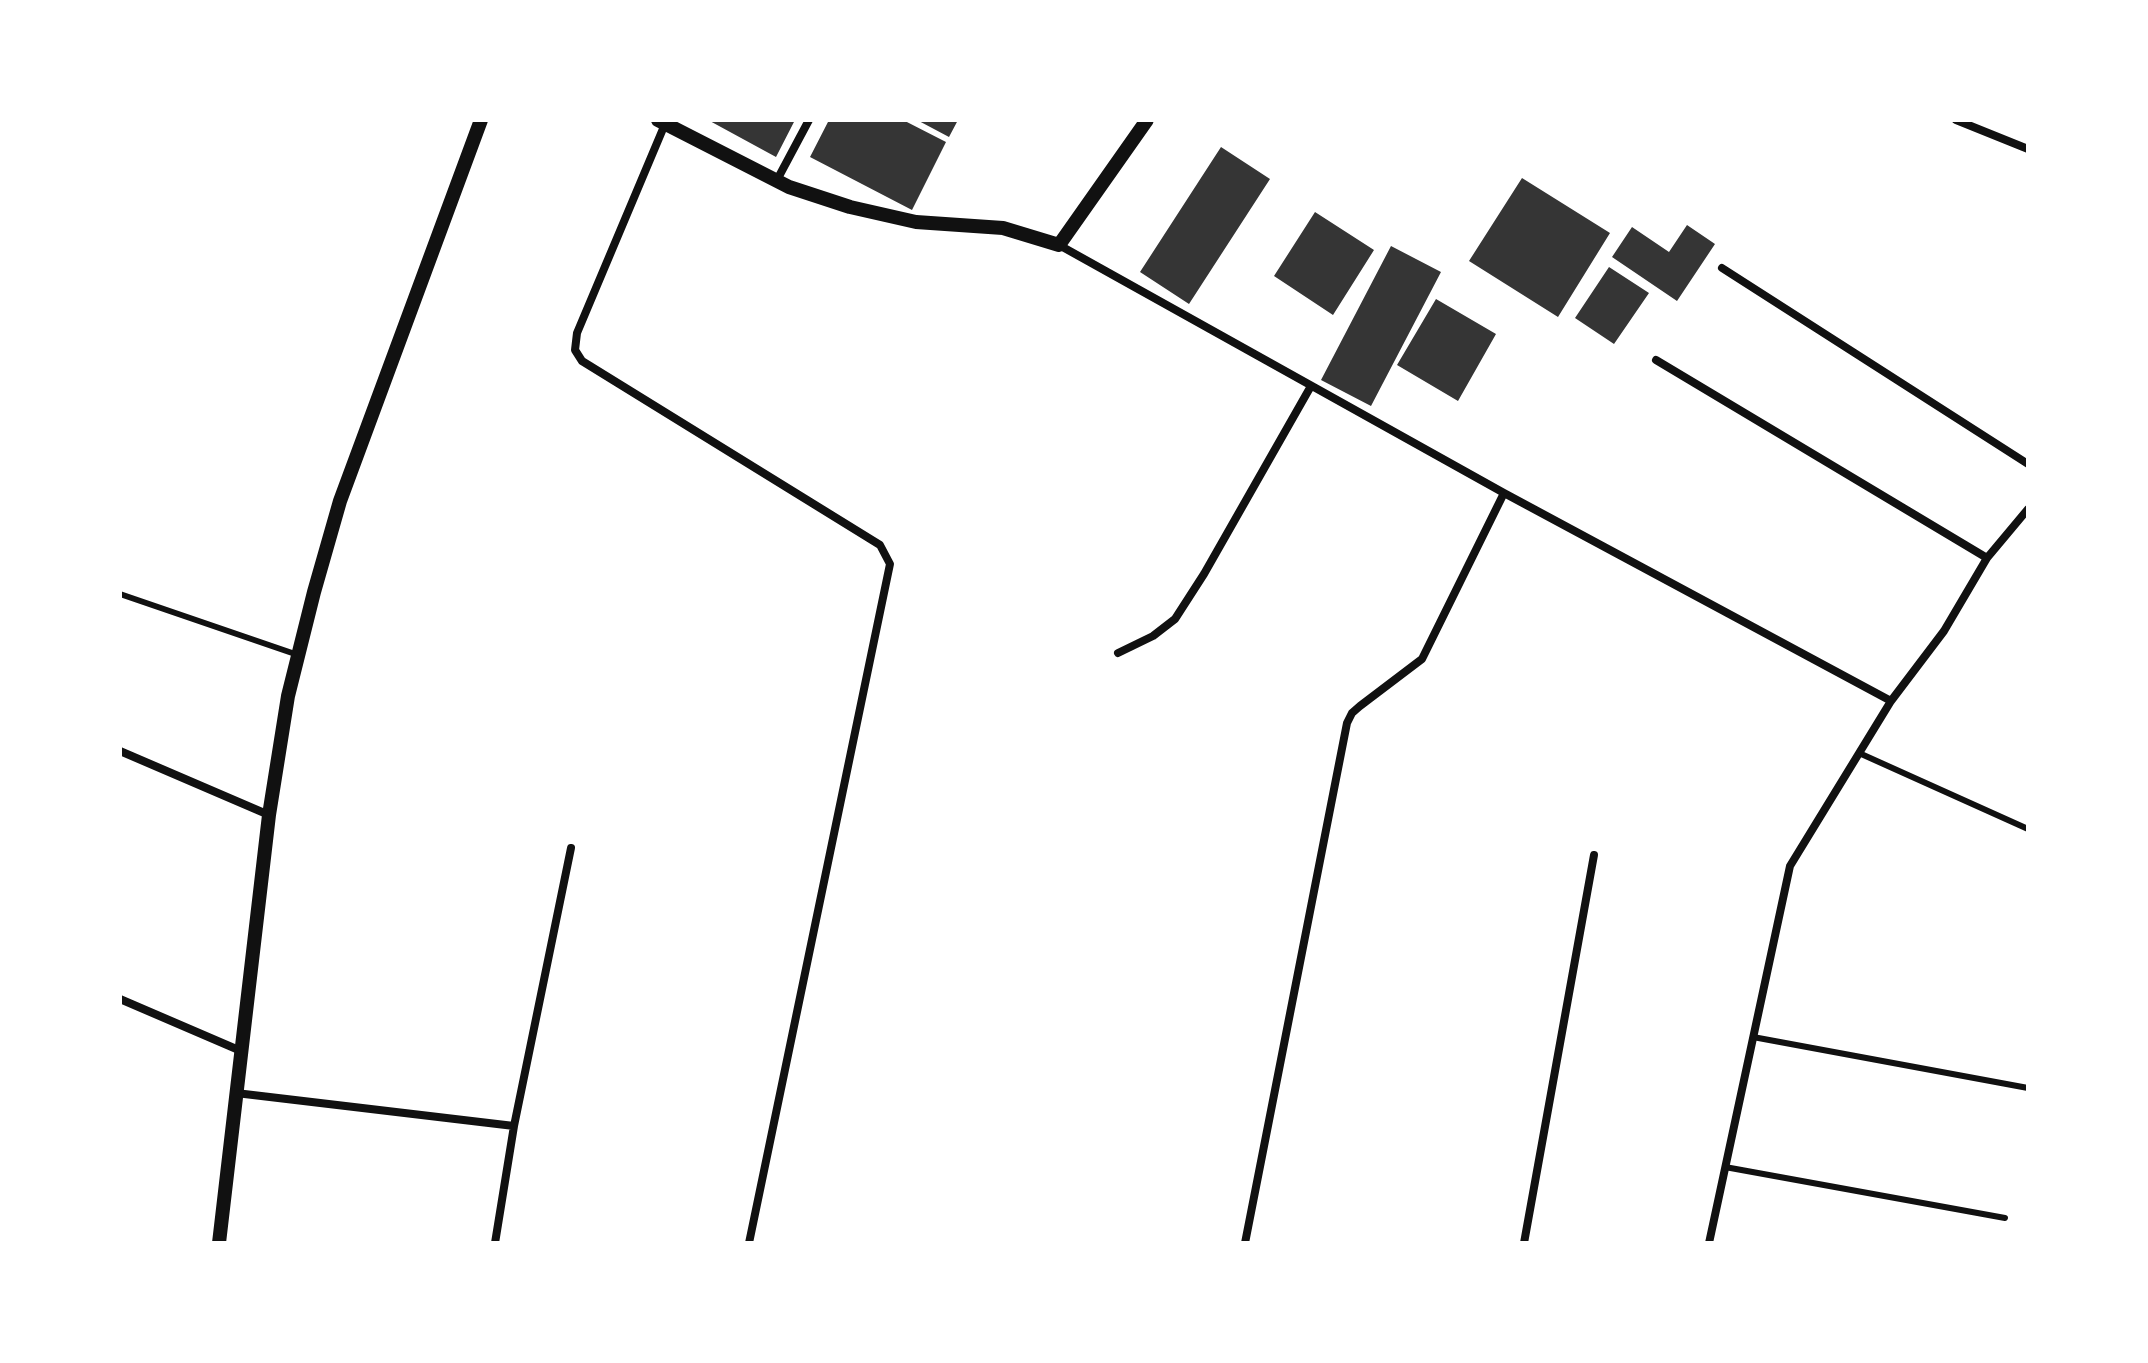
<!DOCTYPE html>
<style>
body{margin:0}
#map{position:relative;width:2148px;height:1363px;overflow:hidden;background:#fff;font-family:Figtree,sans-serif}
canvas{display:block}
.frame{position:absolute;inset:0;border:122px solid #fff;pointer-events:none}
</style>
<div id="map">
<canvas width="2148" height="1363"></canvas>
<div class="frame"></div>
</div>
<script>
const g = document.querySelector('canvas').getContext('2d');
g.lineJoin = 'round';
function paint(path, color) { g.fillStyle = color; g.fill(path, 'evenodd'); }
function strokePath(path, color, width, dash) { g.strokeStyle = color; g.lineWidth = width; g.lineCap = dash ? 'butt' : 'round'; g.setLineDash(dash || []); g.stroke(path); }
paint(new Path2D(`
 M 708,120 L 795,120 L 776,157 Z
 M 829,120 L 903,120 L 946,142 L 912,210 L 810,157 Z
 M 917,120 L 958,120 L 949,137 Z
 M 1221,147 L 1270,179 L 1189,304 L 1140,272 Z
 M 1522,178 L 1610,233 L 1558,317 L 1469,261 Z
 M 1315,212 L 1374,250 L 1333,315 L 1274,276 Z
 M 1687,225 L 1715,244 L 1677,301 L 1612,257 L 1632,227 L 1669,252 Z
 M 1391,246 L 1441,272 L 1371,406 L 1321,380 Z
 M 1609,267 L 1649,293 L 1614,344 L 1575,318 Z
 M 1436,299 L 1496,334 L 1458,401 L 1397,365 Z`), '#353535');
strokePath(new Path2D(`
 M 120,594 L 298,655
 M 1859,753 L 2028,829
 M 1753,1037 L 2028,1088
 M 1725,1167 L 2005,1218`), '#111', 6);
strokePath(new Path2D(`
 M 1956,120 L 2028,149
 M 665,124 L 577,333 L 575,350 L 582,361 L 880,545 L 890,564 L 749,1243
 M 777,180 L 809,120
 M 1059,245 L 1504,493 L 1891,701
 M 1722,268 L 2028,464
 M 1656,360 L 1987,558
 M 1118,653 L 1153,636 L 1175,619 L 1204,574 L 1311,386
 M 120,751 L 269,815
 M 120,999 L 241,1051
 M 236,1093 L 514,1126
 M 495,1243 L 514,1126 L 571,848
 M 1245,1243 L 1347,723 L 1352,713 L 1360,706 L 1422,659 L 1504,493
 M 1524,1243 L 1594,855
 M 1709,1243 L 1790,866 L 1891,701 L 1944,631 L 1987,558 L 2028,509`), '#111', 8);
strokePath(new Path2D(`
 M 658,120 L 789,187 L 850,207 L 916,222 L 1003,228 L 1059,245 L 1147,120
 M 219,1243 L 269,815 L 288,696 L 314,592 L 340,501 L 481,120`), '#111', 14);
</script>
